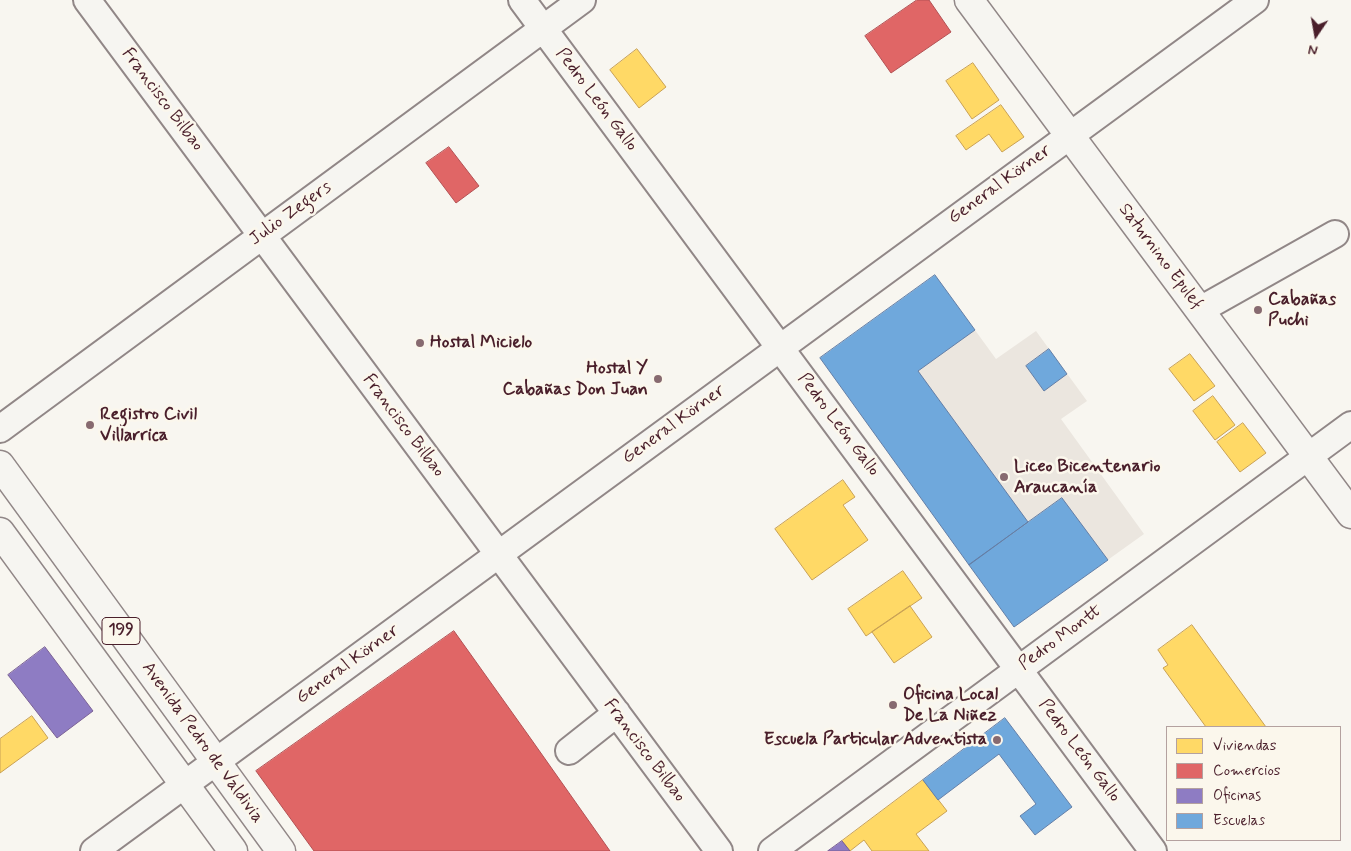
<!DOCTYPE html>
<meta charset="utf-8">
<style>
body{margin:0}
#map{position:relative;width:1351px;height:851px;overflow:hidden;background:#f8f6f0;font-family:Mynerve,sans-serif}
canvas{display:block}
.legend{position:absolute;left:1166px;top:726px;width:175px;height:115px;box-sizing:border-box;background:#fbf7ec;border:1px solid #b4a19f;margin:0;padding:6px 9px;list-style:none;font-size:15px;color:#4a1f2b}
.legend li{display:flex;align-items:center;gap:10px;height:25px}
.legend b{width:25px;border:1px solid #b4a19f}
.north{position:absolute;left:1291px;top:10px;width:50px;height:50px;-webkit-text-stroke:4px #fbf7ec;paint-order:stroke;rotate:192deg;font-size:14px;font-weight:700;line-height:20px;text-align:center;color:#4a1f2b}
.north::after{content:'';display:block;margin:auto;width:18px;height:22px;background:#4a1f2b;clip-path:polygon(50% 0,100% 100%,50% 72%,0 100%)}
</style>
<div id="map">
<canvas width="1351" height="851"></canvas>
<ul class="legend">
<li><b style="height:14px;background:#ffd966"></b>Viviendas</li>
<li><b style="height:14px;background:#e06666"></b>Comercios</li>
<li><b style="height:14px;background:#8e7cc3"></b>Oficinas</li>
<li><b style="height:14px;background:#6fa8dc"></b>Escuelas</li>
</ul>
<div class="north">N</div>
</div>
<script>
const g = document.querySelector('canvas').getContext('2d');
g.lineJoin = 'round';
function paint(path, color) { g.fillStyle = color; g.fill(path, 'evenodd'); }
function strokePath(path, color, width, dash) { g.strokeStyle = color; g.lineWidth = width; g.lineCap = dash ? 'butt' : 'round'; g.setLineDash(dash || []); g.stroke(path); }
function write(font, color, halo, rows, align = 'center') {
  g.font = font + ' Mynerve,sans-serif'; g.lineWidth = 5; g.setLineDash([]); g.textBaseline = 'middle'; g.strokeStyle = halo; g.fillStyle = color; for (const [text, x, y, turn = 0] of rows) {
    g.save(); g.translate(x, y); g.rotate((+turn || 0) * Math.PI / 180); g.textAlign = isNaN(turn) ? turn : align; if (halo) g.strokeText(text, 0, 0); g.fillText(text, 0, 0); g.restore();
  }
}
paint(new Path2D(`
 M 935,275 L 996,359 L 1036,331 L 1087,401 L 1061,419 L 1144,534 L 1014,627 L 820,358 Z`), '#ebe6df');
const homes = new Path2D(`
 M 637,49 L 666,87 L 639,108 L 610,70 Z
 M 973,63 L 999,100 L 972,119 L 946,81 Z
 M 1001,105 L 1024,137 L 1002,152 L 989,134 L 966,150 L 956,136 Z
 M 1190,354 L 1215,386 L 1194,401 L 1169,369 Z
 M 1213,396 L 1235,425 L 1215,440 L 1193,411 Z
 M 1243,423 L 1266,453 L 1240,472 L 1217,442 Z
 M 843,480 L 855,497 L 843,505 L 868,540 L 812,580 L 775,529 Z
 M 903,571 L 922,598 L 866,636 L 848,609 Z
 M 910,606 L 932,637 L 894,663 L 872,632 Z
 M 1192,625 L 1266,727 L 1206,727 L 1163,668 L 1168,665 L 1158,650 Z
 M 32,716 L 48,738 L 0,773 L 0,739 Z
 M 923,780 L 947,811 L 916,834 L 929,851 L 872,851 L 864,840 L 850,851 L 842,841 Z`);
paint(homes, '#ffd966');
strokePath(homes, '#c9a154', 1);
const shops = new Path2D(`
 M 917,0 L 929,0 L 951,32 L 891,73 L 865,36 Z
 M 449,147 L 479,186 L 456,203 L 426,163 Z
 M 454,631 L 531,739 L 610,851 L 314,851 L 256,771 Z`);
paint(shops, '#e06666');
strokePath(shops, '#b35154', 1);
const offices = new Path2D(`
 M 45,647 L 93,711 L 57,738 L 8,675 Z
 M 842,841 L 850,851 L 828,851 Z`);
paint(offices, '#8e7cc3');
strokePath(offices, '#7a6095', 1);
const schools = new Path2D(`
 M 935,275 L 975,330 L 918,371 L 1028,522 L 969,565 L 820,358 Z
 M 1049,349 L 1067,374 L 1044,391 L 1026,366 Z
 M 1062,498 L 1108,560 L 1014,627 L 969,565 Z
 M 1005,718 L 1072,807 L 1035,835 L 1020,816 L 1036,804 L 999,754 L 938,800 L 923,780 Z`);
paint(schools, '#6fa8dc');
strokePath(schools, '#647fa7', 1);
const minor = new Path2D(`
 M 87,0 L 719,851
 M 522,0 L 1153,851
 M 1200,310 L 1335,234
 M 0,429 L 582,0
 M 569,751 L 617,713
 M 94,851 L 1255,0
 M 772,851 L 1351,425`);
const major = new Path2D(`
 M 969,0 L 1351,514
 M 0,465 L 281,851
 M 0,532 L 233,851`);
strokePath(minor, '#918787', 30);
strokePath(major, '#918787', 31);
strokePath(minor, '#f6f5f1', 26);
strokePath(major, '#f6f5f1', 28);
for (const [x, y, r, color] of [
 [1258,310,5,"#876a70"],
 [420,343,5,"#876a70"],
 [658,379,5,"#876a70"],
 [90,425,5,"#876a70"],
 [1004,477,5,"#876a70"],
 [893,705,5,"#876a70"],
 [997,740,5,"#876a70"]
]) { const dot = new Path2D(); dot.arc(x, y, r, 0, 2 * Math.PI); g.fillStyle = color; g.fill(dot); strokePath(dot, '#fbf7ec', 2); }
for (const [x, y, w] of [
 [121,631,38]
]) { const box = new Path2D(); box.roundRect(x - w / 2, y - 13.5, w, 27, 4); g.fillStyle = '#fbf7ec'; g.fill(box); strokePath(box, '#4a1f2b', 1); }
write('bold 16px', '#4a1f2b', null, [
 ["199",121,631]
]);
write('18px', '#4a1f2b', '#fbf7ec', [
 ["Francisco Bilbao",162,100,53],
 ["Pedro León Gallo",596,100,53],
 ["General Körner",1000,185,-36],
 ["Julio Zegers",291,214,-36],
 ["Saturnino Epulef",1160,257,53],
 ["General Körner",674,425,-36],
 ["Pedro León Gallo",838,425,53],
 ["Francisco Bilbao",403,426,53],
 ["Pedro Montt",1061,638,-36],
 ["General Körner",348,665,-36],
 ["Avenida Pedro de Valdivia",202,743,54],
 ["Francisco Bilbao",644,751,53],
 ["Pedro León Gallo",1079,751,53]
]);
write('bold 18px', '#4a1f2b', '#fbf7ec', [
 ["Cabañas",1268,300],
 ["Puchi",1268,321],
 ["Hostal Micielo",430,343],
 ["Hostal Y",648,369,"right"],
 ["Cabañas Don Juan",648,390,"right"],
 ["Registro Civil",100,415],
 ["Villarrica",100,436],
 ["Liceo Bicentenario",1014,467],
 ["Araucanía",1014,488],
 ["Oficina Local",903,695],
 ["De La Niñez",903,716],
 ["Escuela Particular Adventista",987,740,"right"]
], 'left');
</script>
